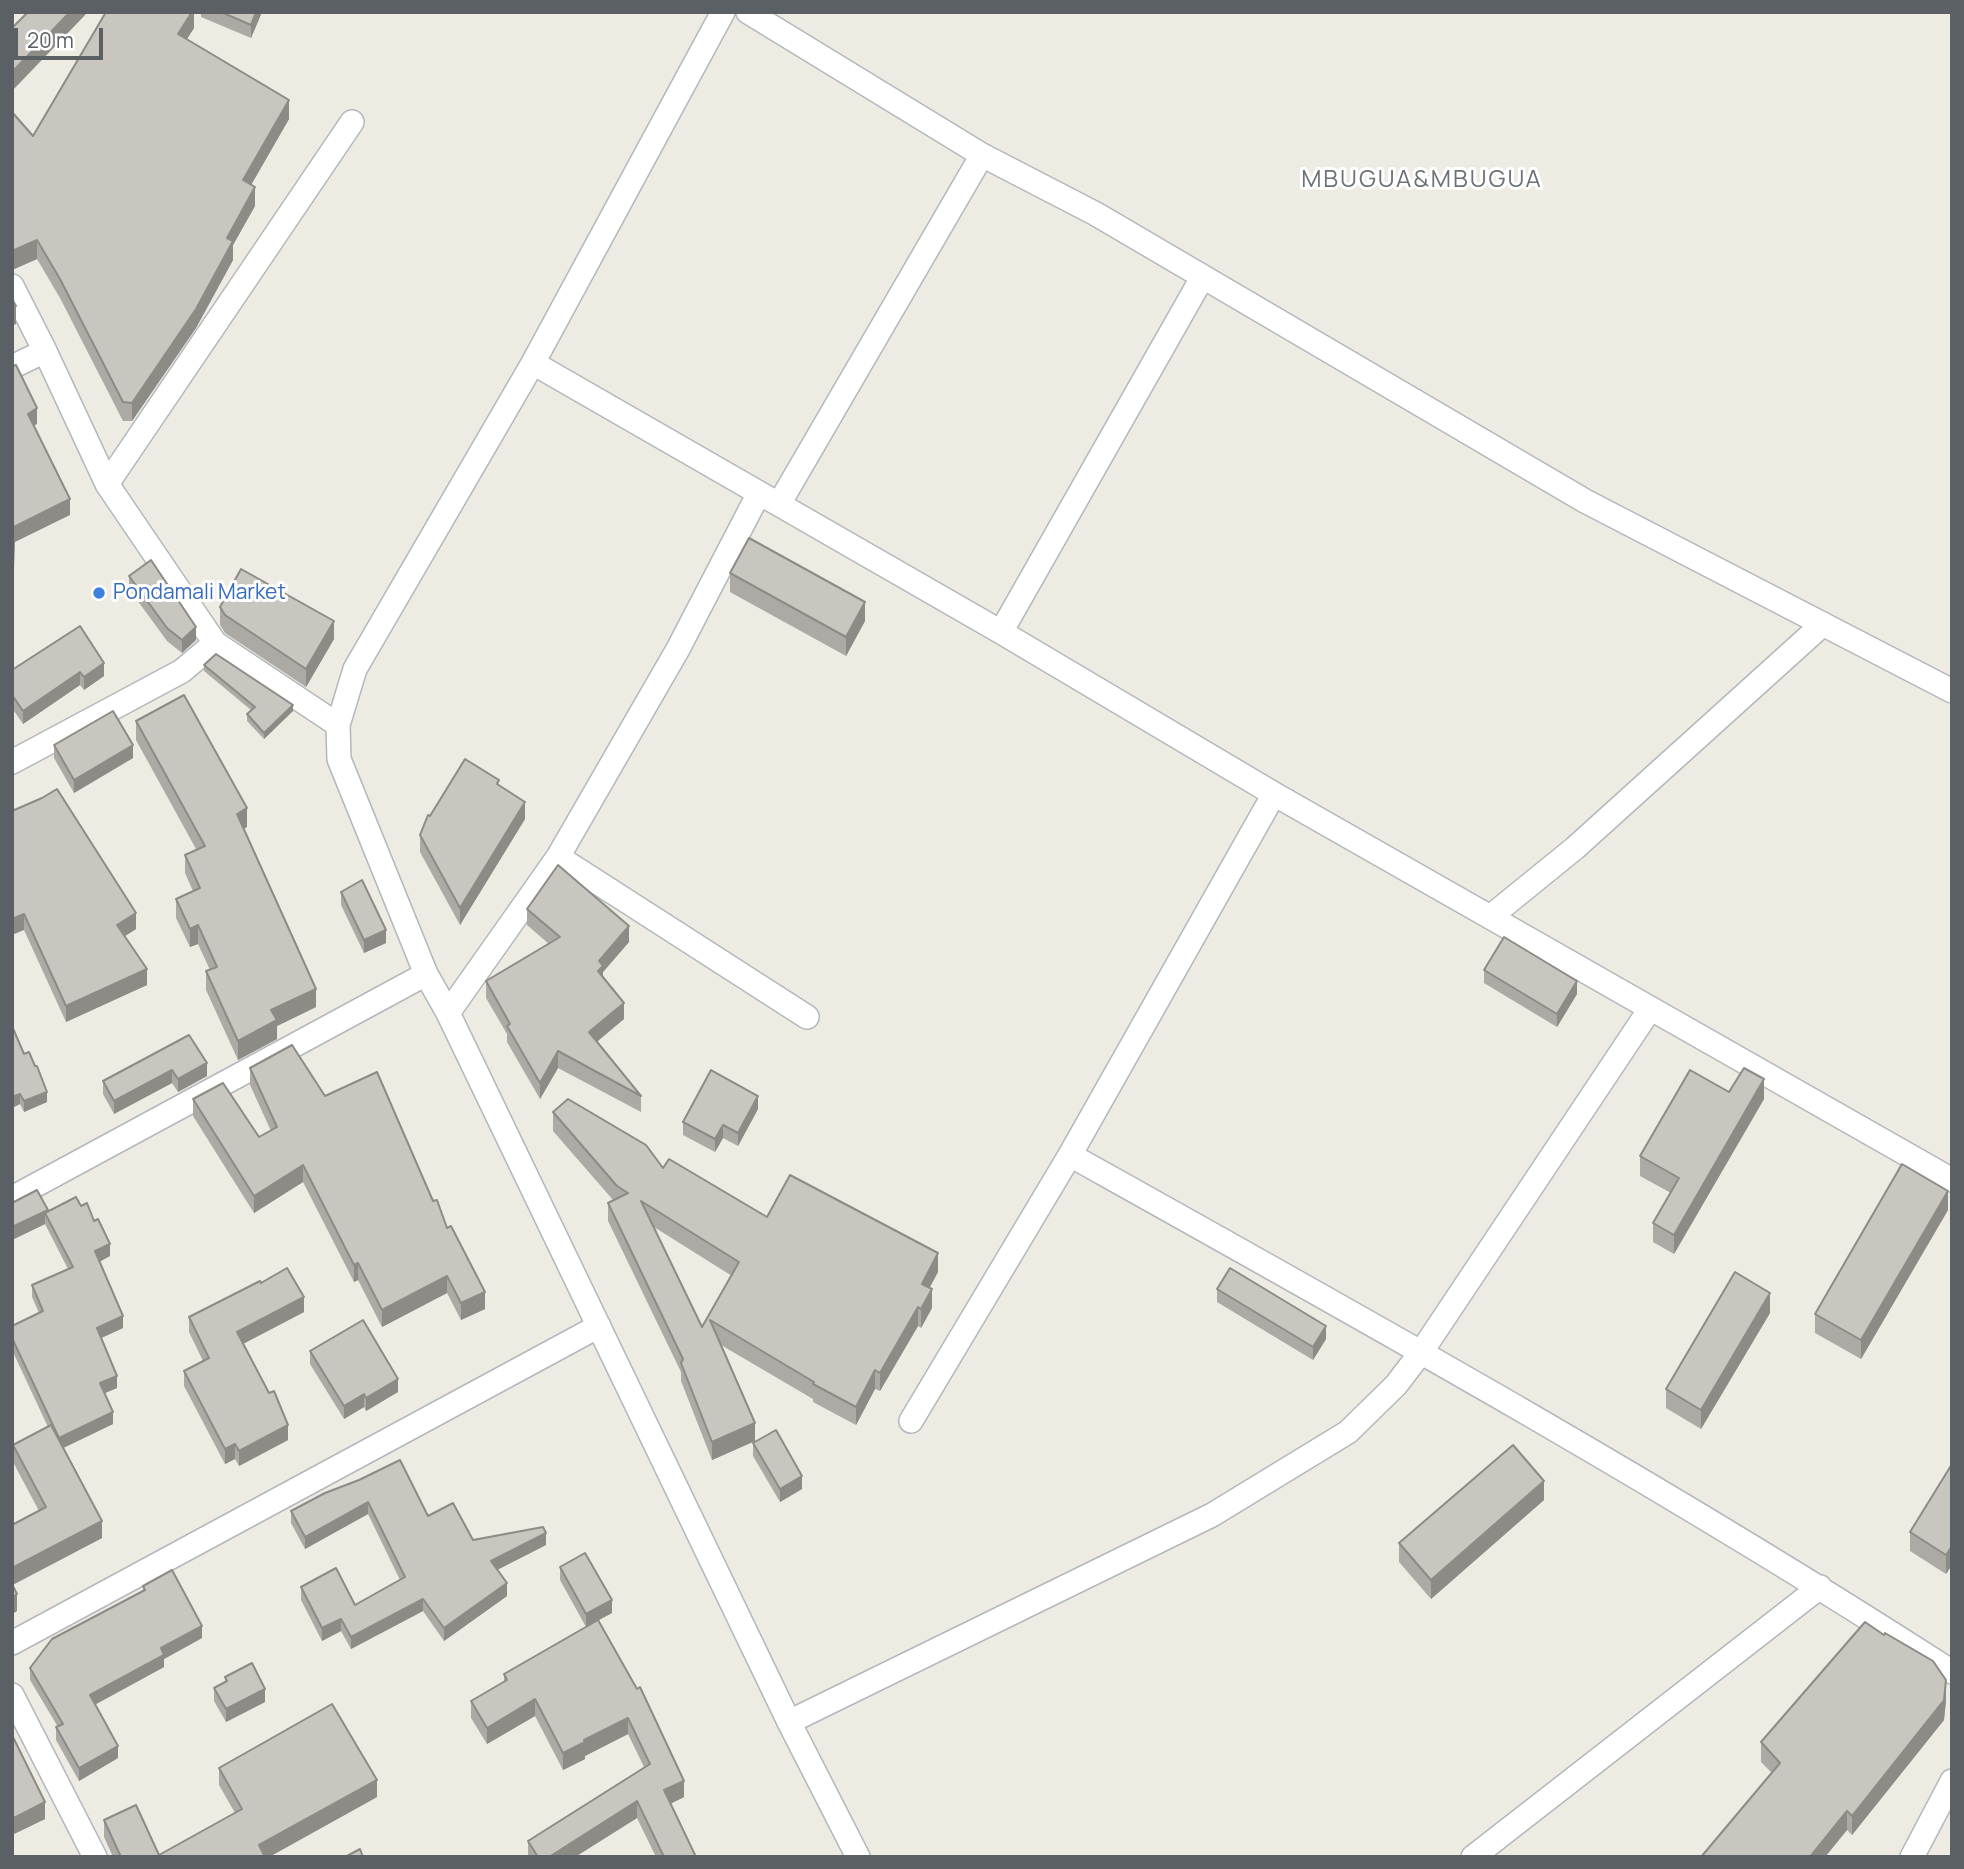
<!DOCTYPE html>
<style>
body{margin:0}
#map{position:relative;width:1964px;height:1869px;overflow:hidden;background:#eeebe3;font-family:Manrope,sans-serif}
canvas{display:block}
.frame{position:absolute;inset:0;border:14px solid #5b6064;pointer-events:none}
.scale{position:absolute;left:14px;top:28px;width:89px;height:32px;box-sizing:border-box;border:4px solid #5b6064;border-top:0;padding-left:9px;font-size:21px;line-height:24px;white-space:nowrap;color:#5b6064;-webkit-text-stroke:5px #fff;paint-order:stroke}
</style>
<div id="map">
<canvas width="1964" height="1869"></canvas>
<div class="frame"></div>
<div class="scale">20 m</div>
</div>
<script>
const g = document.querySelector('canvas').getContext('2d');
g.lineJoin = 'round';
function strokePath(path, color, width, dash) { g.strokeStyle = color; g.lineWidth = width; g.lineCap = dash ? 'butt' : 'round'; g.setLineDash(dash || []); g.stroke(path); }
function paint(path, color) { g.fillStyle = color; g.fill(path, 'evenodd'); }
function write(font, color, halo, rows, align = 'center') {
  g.font = font + ' Manrope,sans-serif'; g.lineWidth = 6; g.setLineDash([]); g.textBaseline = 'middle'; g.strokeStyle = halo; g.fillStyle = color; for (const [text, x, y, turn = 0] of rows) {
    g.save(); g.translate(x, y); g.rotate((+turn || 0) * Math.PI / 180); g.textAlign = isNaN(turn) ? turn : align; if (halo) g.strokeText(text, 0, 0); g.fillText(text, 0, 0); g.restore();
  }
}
const minor = new Path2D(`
 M 723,12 L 533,363 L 355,669 L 338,725 L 339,759 L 426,974 L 448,1013 L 789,1722 L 858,1857
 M 748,12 L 982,155 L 1096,214 L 1585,501 L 1952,691
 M 12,286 L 45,351 L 107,484 L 215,643 L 338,725
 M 533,363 L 1001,632 L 1274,794 L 1952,1180
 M 12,367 L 45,351
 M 107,484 L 352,122
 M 779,504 L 982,155
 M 1001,632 L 1202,278
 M 12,762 L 182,671 L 215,643
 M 1274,794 L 1070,1155 C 1367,1321 1666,1487 1952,1672
 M 558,857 L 807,1017
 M 1490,917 L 1575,848 L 1823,624
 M 448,1013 L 558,857 L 678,649 L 759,493
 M 12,1198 L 426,974
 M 911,1421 L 1070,1155
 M 12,1643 L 599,1326
 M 12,1695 L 95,1857
 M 789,1722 L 1212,1515 L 1348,1432 L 1396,1385 L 1422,1351 L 1650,1009
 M 1473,1857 L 1820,1587
 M 1912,1857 L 1952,1781`);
strokePath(minor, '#b4b7bb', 26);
strokePath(minor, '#fff', 23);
paint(new Path2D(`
 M 194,12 L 194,28 L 187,39 L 289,119 L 251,185 L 255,206 L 233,245 L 233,260 L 196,328 L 132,421 L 123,421 L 60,298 L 37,259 L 12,270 L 12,112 L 33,136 Z
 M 201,12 L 262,12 L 251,38 L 201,17 Z
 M 730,573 L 865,621 L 846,656 L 730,592 Z
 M 129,576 L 196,640 L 182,653 L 167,641 L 129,589 Z
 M 220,607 L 334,639 L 306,687 L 225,633 L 220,625 Z
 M 80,626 L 104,676 L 84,690 L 80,685 L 23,724 L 12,708 L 12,670 Z
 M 204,665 L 293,711 L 264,739 L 247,721 L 247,714 L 251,710 L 204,671 Z
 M 136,721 L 247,827 L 244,829 L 316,1007 L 277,1026 L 277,1039 L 238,1060 L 206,990 L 206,971 L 210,970 L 198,944 L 190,947 L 176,918 L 176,899 L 193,891 L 185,873 L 185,855 L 196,849 L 136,740 Z
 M 54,745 L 133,758 L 74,793 L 54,758 Z
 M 499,786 L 525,819 L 460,925 L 420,852 L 420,835 L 430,816 Z
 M 12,811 L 136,929 L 125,936 L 147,985 L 66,1022 L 24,930 Z
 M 341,892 L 386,943 L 364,953 L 341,905 Z
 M 527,909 L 629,942 L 603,972 L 603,976 L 624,1019 L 597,1042 L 641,1096 L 641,1112 L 558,1068 L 540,1099 L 507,1042 L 507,1034 L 486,998 L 486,981 L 549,944 L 527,925 Z
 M 1484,970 L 1577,994 L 1557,1027 L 1484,983 Z
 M 189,1035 L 207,1076 L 178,1092 L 172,1083 L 114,1114 L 103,1094 L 103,1081 Z
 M 24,1054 L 47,1102 L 24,1112 L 20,1104 L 12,1108 Z
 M 250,1068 L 325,1096 L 433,1201 L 485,1309 L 461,1320 L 447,1293 L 382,1327 L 358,1280 L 354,1282 L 303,1182 L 254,1213 L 193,1116 L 193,1099 L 259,1137 L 271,1131 L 250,1085 Z
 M 1729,1092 L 1764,1099 L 1674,1254 L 1653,1242 L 1653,1223 L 1671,1193 L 1640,1176 L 1640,1156 Z
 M 758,1109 L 738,1146 L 723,1138 L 715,1152 L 683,1135 L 683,1122 Z
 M 553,1112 L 663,1168 L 767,1217 L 938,1272 L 929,1288 L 932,1308 L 921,1328 L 918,1326 L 880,1391 L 875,1389 L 856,1425 L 813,1402 L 813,1399 L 721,1345 L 755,1441 L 712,1460 L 681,1381 L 681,1372 L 608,1221 L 608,1203 L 613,1200 L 553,1131 ZM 654,1227 L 732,1276 L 702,1327 Z
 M 12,1203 L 48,1212 L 110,1256 L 99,1262 L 123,1328 L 101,1338 L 117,1388 L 105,1393 L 113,1424 L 63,1448 L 102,1538 L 13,1585 L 17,1611 L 12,1614 L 12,1525 L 39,1511 L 13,1462 L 13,1445 L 48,1427 L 12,1350 L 12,1326 L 39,1313 L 32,1297 L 32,1285 L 68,1269 L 45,1224 L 12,1240 Z
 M 1948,1210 L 1861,1359 L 1815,1333 L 1815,1314 Z
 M 261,1283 L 304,1312 L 243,1344 L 288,1440 L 239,1466 L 235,1459 L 225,1464 L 184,1386 L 184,1371 L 203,1361 L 189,1332 L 189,1317 Z
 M 1217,1289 L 1326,1339 L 1313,1360 L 1217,1302 Z
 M 1770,1313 L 1701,1429 L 1666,1408 L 1666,1389 Z
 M 310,1351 L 398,1392 L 366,1411 L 364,1407 L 344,1419 L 310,1364 Z
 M 753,1443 L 802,1489 L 780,1502 L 753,1456 Z
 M 1952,1464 L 1952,1565 L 1946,1574 L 1910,1551 L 1910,1532 Z
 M 325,1493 L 428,1516 L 473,1540 L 546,1545 L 497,1570 L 507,1596 L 444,1641 L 423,1611 L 351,1649 L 341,1631 L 322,1641 L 301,1600 L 301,1587 L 355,1605 L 400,1580 L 368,1514 L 305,1549 L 291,1523 L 291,1511 Z
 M 1544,1500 L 1431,1599 L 1399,1562 L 1399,1543 Z
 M 560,1567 L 612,1613 L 598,1620 L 684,1797 L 670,1804 L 696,1857 L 656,1857 L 637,1818 L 575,1857 L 528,1857 L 528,1841 L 644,1767 L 628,1734 L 585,1756 L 585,1759 L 563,1770 L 535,1716 L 487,1744 L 471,1718 L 471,1701 L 504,1682 L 504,1674 L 586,1627 L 560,1580 Z
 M 143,1586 L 202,1638 L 164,1659 L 164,1667 L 95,1705 L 118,1758 L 79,1781 L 56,1740 L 56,1727 L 58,1727 L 30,1680 L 30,1668 L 143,1591 Z
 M 225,1677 L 265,1702 L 226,1722 L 214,1701 L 214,1688 L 225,1682 Z
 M 1946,1700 L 1944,1720 L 1852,1835 L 1847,1830 L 1825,1857 L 1701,1857 L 1772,1773 L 1761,1762 L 1761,1742 Z
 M 12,1735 L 45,1819 L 14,1834 L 12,1831 Z
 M 219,1768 L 377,1797 L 269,1857 L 113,1857 L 104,1837 L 104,1820 L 159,1855 L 235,1813 L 219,1785 Z`), '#adaaa5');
paint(new Path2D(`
 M 70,12 L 88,12 L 12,91 L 12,72 Z
 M 192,12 L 194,12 L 194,28 L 178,53 L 178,34 Z
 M 256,12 L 262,12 L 251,38 L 251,25 Z
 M 289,100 L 289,119 L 243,199 L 243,180 Z
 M 255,187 L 255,206 L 233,245 L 233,260 L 196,328 L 132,421 L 132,403 Z
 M 37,240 L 37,259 L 12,270 L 12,251 Z
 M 16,306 L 16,324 L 12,326 L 12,307 Z
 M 37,408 L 37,424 L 28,429 L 28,414 Z
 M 70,499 L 70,515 L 15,542 L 14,569 L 12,570 L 12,528 Z
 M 865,602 L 865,621 L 846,656 L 846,637 Z
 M 334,621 L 334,639 L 306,687 L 306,669 Z
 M 196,627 L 196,640 L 182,653 L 182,640 Z
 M 104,663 L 104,676 L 84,690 L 84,677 Z
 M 80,672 L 80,685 L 23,724 L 23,711 Z
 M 293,705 L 293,711 L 264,739 L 264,733 Z
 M 133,745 L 133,758 L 74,793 L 74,780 Z
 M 525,802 L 525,819 L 460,925 L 460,908 Z
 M 247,808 L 247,827 L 237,832 L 237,814 Z
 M 136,913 L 136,929 L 117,941 L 117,925 Z
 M 24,914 L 24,930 L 12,935 L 12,919 Z
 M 198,925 L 198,944 L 190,947 L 190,929 Z
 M 629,926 L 629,942 L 603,972 L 603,983 L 598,987 L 599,961 Z
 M 386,930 L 386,943 L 364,953 L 364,940 Z
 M 147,969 L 147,985 L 66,1022 L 66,1006 Z
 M 1577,981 L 1577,994 L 1557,1027 L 1557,1014 Z
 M 316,989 L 316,1007 L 277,1026 L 277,1039 L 238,1060 L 238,1041 L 271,1010 Z
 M 624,1003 L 624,1019 L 589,1048 L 589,1032 Z
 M 558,1051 L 558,1068 L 540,1099 L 540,1083 Z
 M 207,1063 L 207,1076 L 178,1092 L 178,1079 Z
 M 172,1070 L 172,1083 L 114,1114 L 114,1101 Z
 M 1764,1079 L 1764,1099 L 1674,1254 L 1674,1235 Z
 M 47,1092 L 47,1102 L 24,1112 L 24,1101 Z
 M 20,1094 L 20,1104 L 12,1108 L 12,1097 Z
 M 758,1096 L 758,1109 L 738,1146 L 738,1133 Z
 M 723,1125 L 723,1138 L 715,1152 L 715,1139 Z
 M 303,1165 L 303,1182 L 254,1213 L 254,1196 Z
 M 1948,1191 L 1948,1210 L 1861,1359 L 1861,1340 Z
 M 48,1210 L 48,1217 L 45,1213 L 45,1224 L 12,1240 L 12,1227 Z
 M 110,1244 L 110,1256 L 95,1264 L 95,1251 Z
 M 938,1253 L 938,1272 L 922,1302 L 922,1284 Z
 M 358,1263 L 358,1280 L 354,1282 L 354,1265 Z
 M 447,1276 L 447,1293 L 382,1327 L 382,1310 Z
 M 932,1289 L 932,1308 L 921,1328 L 921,1309 Z
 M 485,1292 L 485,1309 L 461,1320 L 461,1303 Z
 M 1770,1293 L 1770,1313 L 1701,1429 L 1701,1410 Z
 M 304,1297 L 304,1312 L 237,1347 L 237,1332 Z
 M 918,1307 L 918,1326 L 880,1391 L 880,1373 Z
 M 123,1316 L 123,1328 L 97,1340 L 97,1328 Z
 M 1326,1326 L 1326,1339 L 1313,1360 L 1313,1347 Z
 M 875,1370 L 875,1389 L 856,1425 L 856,1407 Z
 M 117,1376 L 117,1388 L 100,1395 L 100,1383 Z
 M 398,1379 L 398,1392 L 366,1411 L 366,1398 Z
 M 364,1394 L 364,1407 L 344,1419 L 344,1406 Z
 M 113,1412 L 113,1424 L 59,1450 L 59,1438 Z
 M 755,1423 L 755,1441 L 712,1460 L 712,1442 Z
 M 288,1425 L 288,1440 L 239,1466 L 239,1451 Z
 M 235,1444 L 235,1459 L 225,1464 L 225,1449 Z
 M 802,1476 L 802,1489 L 780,1502 L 780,1489 Z
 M 1544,1481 L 1544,1500 L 1431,1599 L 1431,1580 Z
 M 368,1502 L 368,1514 L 305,1549 L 305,1537 Z
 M 102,1521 L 102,1538 L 12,1585 L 12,1568 Z
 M 546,1533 L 546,1545 L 491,1573 L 491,1561 Z
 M 1952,1546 L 1952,1565 L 1946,1574 L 1946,1555 Z
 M 507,1583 L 507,1596 L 444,1641 L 444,1628 Z
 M 17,1594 L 17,1611 L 12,1614 L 12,1597 Z
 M 423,1599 L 423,1611 L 351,1649 L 351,1637 Z
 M 612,1600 L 612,1613 L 586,1627 L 586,1614 Z
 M 341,1619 L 341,1631 L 322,1641 L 322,1628 Z
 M 202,1626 L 202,1638 L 164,1659 L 164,1667 L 90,1707 L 90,1695 L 161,1648 Z
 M 1946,1680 L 1946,1700 L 1944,1720 L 1852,1835 L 1852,1816 Z
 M 265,1689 L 265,1702 L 226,1722 L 226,1709 Z
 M 535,1699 L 535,1716 L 487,1744 L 487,1728 Z
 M 628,1718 L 628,1734 L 585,1756 L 585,1759 L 563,1770 L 563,1753 L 584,1740 Z
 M 118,1746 L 118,1758 L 79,1781 L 79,1768 Z
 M 377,1780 L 377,1797 L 269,1857 L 259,1857 L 259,1845 Z
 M 684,1781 L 684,1797 L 664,1807 L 664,1790 Z
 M 637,1801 L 637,1818 L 575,1857 L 549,1857 Z
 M 45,1802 L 45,1819 L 14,1834 L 14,1818 Z
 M 1847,1811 L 1847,1830 L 1825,1857 L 1810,1857 Z`), '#8d8b86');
const building = new Path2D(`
 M 28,12 L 70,12 L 12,72 L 12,28 Z
 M 106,12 L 192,12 L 178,34 L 289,100 L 243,180 L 255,187 L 227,238 L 233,241 L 196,309 L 132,403 L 123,402 L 60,279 L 37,240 L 12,251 L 12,112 L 33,136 Z
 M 221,12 L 256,12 L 251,25 Z
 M 12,299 L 16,306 L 12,307 Z
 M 16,365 L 37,408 L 28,414 L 70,499 L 12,528 L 12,366 Z
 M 749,538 L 865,602 L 846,637 L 730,573 Z
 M 151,560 L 196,627 L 182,640 L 167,628 L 129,576 Z
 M 241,569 L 334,621 L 306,669 L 225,615 L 220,607 Z
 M 80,626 L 104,663 L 84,677 L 80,672 L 23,711 L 12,695 L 12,670 Z
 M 216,654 L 293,705 L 264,733 L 247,714 L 255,707 L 204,665 Z
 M 184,695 L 247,808 L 237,814 L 316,989 L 271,1010 L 277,1020 L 238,1041 L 206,971 L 217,967 L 198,925 L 190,929 L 176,899 L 200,888 L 185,855 L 205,846 L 136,721 Z
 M 113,711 L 133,745 L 74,780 L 54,745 Z
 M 465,759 L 499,780 L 497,784 L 525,802 L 460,908 L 420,835 L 428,815 L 430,816 Z
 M 57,789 L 136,913 L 117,925 L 147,969 L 66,1006 L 24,914 L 12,919 L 12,811 L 42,798 Z
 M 558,865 L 629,926 L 599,961 L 603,966 L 598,971 L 624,1003 L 589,1032 L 641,1096 L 558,1051 L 540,1083 L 507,1026 L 510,1024 L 486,981 L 560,937 L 527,909 Z
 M 362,880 L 386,930 L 364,940 L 341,892 Z
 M 1504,937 L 1577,981 L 1557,1014 L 1484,970 Z
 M 12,1026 L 24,1054 L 29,1052 L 35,1066 L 37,1066 L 47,1092 L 24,1101 L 20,1094 L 12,1097 Z
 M 189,1035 L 207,1063 L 178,1079 L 172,1070 L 114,1101 L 103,1081 Z
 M 292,1045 L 325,1096 L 377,1072 L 433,1201 L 437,1200 L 447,1228 L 451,1226 L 485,1292 L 461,1303 L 447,1276 L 382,1310 L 358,1263 L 354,1265 L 303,1165 L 254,1196 L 193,1099 L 223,1083 L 259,1137 L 277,1127 L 250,1068 Z
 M 1744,1068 L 1764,1079 L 1674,1235 L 1653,1223 L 1679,1178 L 1640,1156 L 1690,1070 L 1729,1092 Z
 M 711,1070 L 758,1096 L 738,1133 L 723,1125 L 715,1139 L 683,1122 Z
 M 568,1099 L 646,1145 L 663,1168 L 669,1159 L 767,1217 L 790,1175 L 938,1253 L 922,1284 L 932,1289 L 921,1309 L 918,1307 L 880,1373 L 875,1370 L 856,1407 L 813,1384 L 814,1382 L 710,1320 L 755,1423 L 712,1442 L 681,1363 L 683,1359 L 608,1203 L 628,1193 L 617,1186 L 553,1112 ZM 641,1201 L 739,1262 L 702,1327 Z
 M 1902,1164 L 1948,1191 L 1861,1340 L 1815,1314 Z
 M 37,1190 L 48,1210 L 12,1227 L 12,1203 Z
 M 76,1197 L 81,1206 L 87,1203 L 94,1221 L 98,1219 L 110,1244 L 95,1251 L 123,1316 L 97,1328 L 117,1376 L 100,1383 L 113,1412 L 59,1438 L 12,1338 L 12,1326 L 43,1311 L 32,1285 L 73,1267 L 45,1213 Z
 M 287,1268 L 304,1297 L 237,1332 L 269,1393 L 274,1391 L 288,1425 L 239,1451 L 235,1444 L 225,1449 L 184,1371 L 209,1358 L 189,1317 L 260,1281 L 261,1283 Z
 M 1230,1268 L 1326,1326 L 1313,1347 L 1217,1289 Z
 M 1735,1272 L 1770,1293 L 1701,1410 L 1666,1389 Z
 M 363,1320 L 398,1379 L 366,1398 L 364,1394 L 344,1406 L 310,1351 Z
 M 51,1425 L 102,1521 L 12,1568 L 12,1525 L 46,1507 L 13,1445 Z
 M 776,1430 L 802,1476 L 780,1489 L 753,1443 Z
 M 1513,1445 L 1544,1481 L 1431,1580 L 1399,1543 Z
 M 400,1460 L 428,1516 L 453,1503 L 473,1540 L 543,1527 L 546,1533 L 491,1561 L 507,1583 L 444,1628 L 423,1599 L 351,1637 L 341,1619 L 322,1628 L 301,1587 L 336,1568 L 355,1605 L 405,1577 L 368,1502 L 305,1537 L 291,1511 L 325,1493 L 359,1480 Z
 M 1952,1464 L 1952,1546 L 1946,1555 L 1910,1532 Z
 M 585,1553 L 612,1600 L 586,1614 L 560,1567 Z
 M 172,1570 L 202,1626 L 161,1648 L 164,1655 L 90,1695 L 118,1746 L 79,1768 L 56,1727 L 63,1724 L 30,1668 L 52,1639 L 145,1590 L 143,1586 Z
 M 12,1584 L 17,1594 L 12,1597 Z
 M 598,1620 L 637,1689 L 640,1687 L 684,1781 L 664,1790 L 696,1857 L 664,1857 L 637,1801 L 549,1857 L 538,1857 L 528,1841 L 650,1764 L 628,1718 L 584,1740 L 585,1742 L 563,1753 L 535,1699 L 487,1728 L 471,1701 L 507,1680 L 504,1674 Z
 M 1865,1622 L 1884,1635 L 1885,1633 L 1933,1661 L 1946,1680 L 1944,1700 L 1852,1816 L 1847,1811 L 1810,1857 L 1701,1857 L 1780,1763 L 1761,1742 Z
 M 252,1663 L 265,1689 L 226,1709 L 214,1688 L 227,1681 L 225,1677 Z
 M 332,1704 L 377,1780 L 259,1845 L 265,1857 L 121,1857 L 104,1820 L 136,1805 L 159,1855 L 242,1809 L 219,1768 Z
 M 12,1735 L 45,1802 L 14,1818 L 12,1814 Z
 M 360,1849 L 363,1857 L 345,1857 Z`);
paint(building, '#c9c6c0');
strokePath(building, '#8d8b86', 2);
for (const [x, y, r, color] of [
 [99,593,7,"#3f7fe0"]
]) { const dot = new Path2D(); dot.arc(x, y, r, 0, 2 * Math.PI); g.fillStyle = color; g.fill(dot); strokePath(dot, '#fff', 2.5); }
write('21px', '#366cbe', '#fff', [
 ["Pondamali Market",113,593]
], 'left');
g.letterSpacing = '2px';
write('24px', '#6c7276', '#fff', [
 ["MBUGUA&MBUGUA",1422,180]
]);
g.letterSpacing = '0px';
</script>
